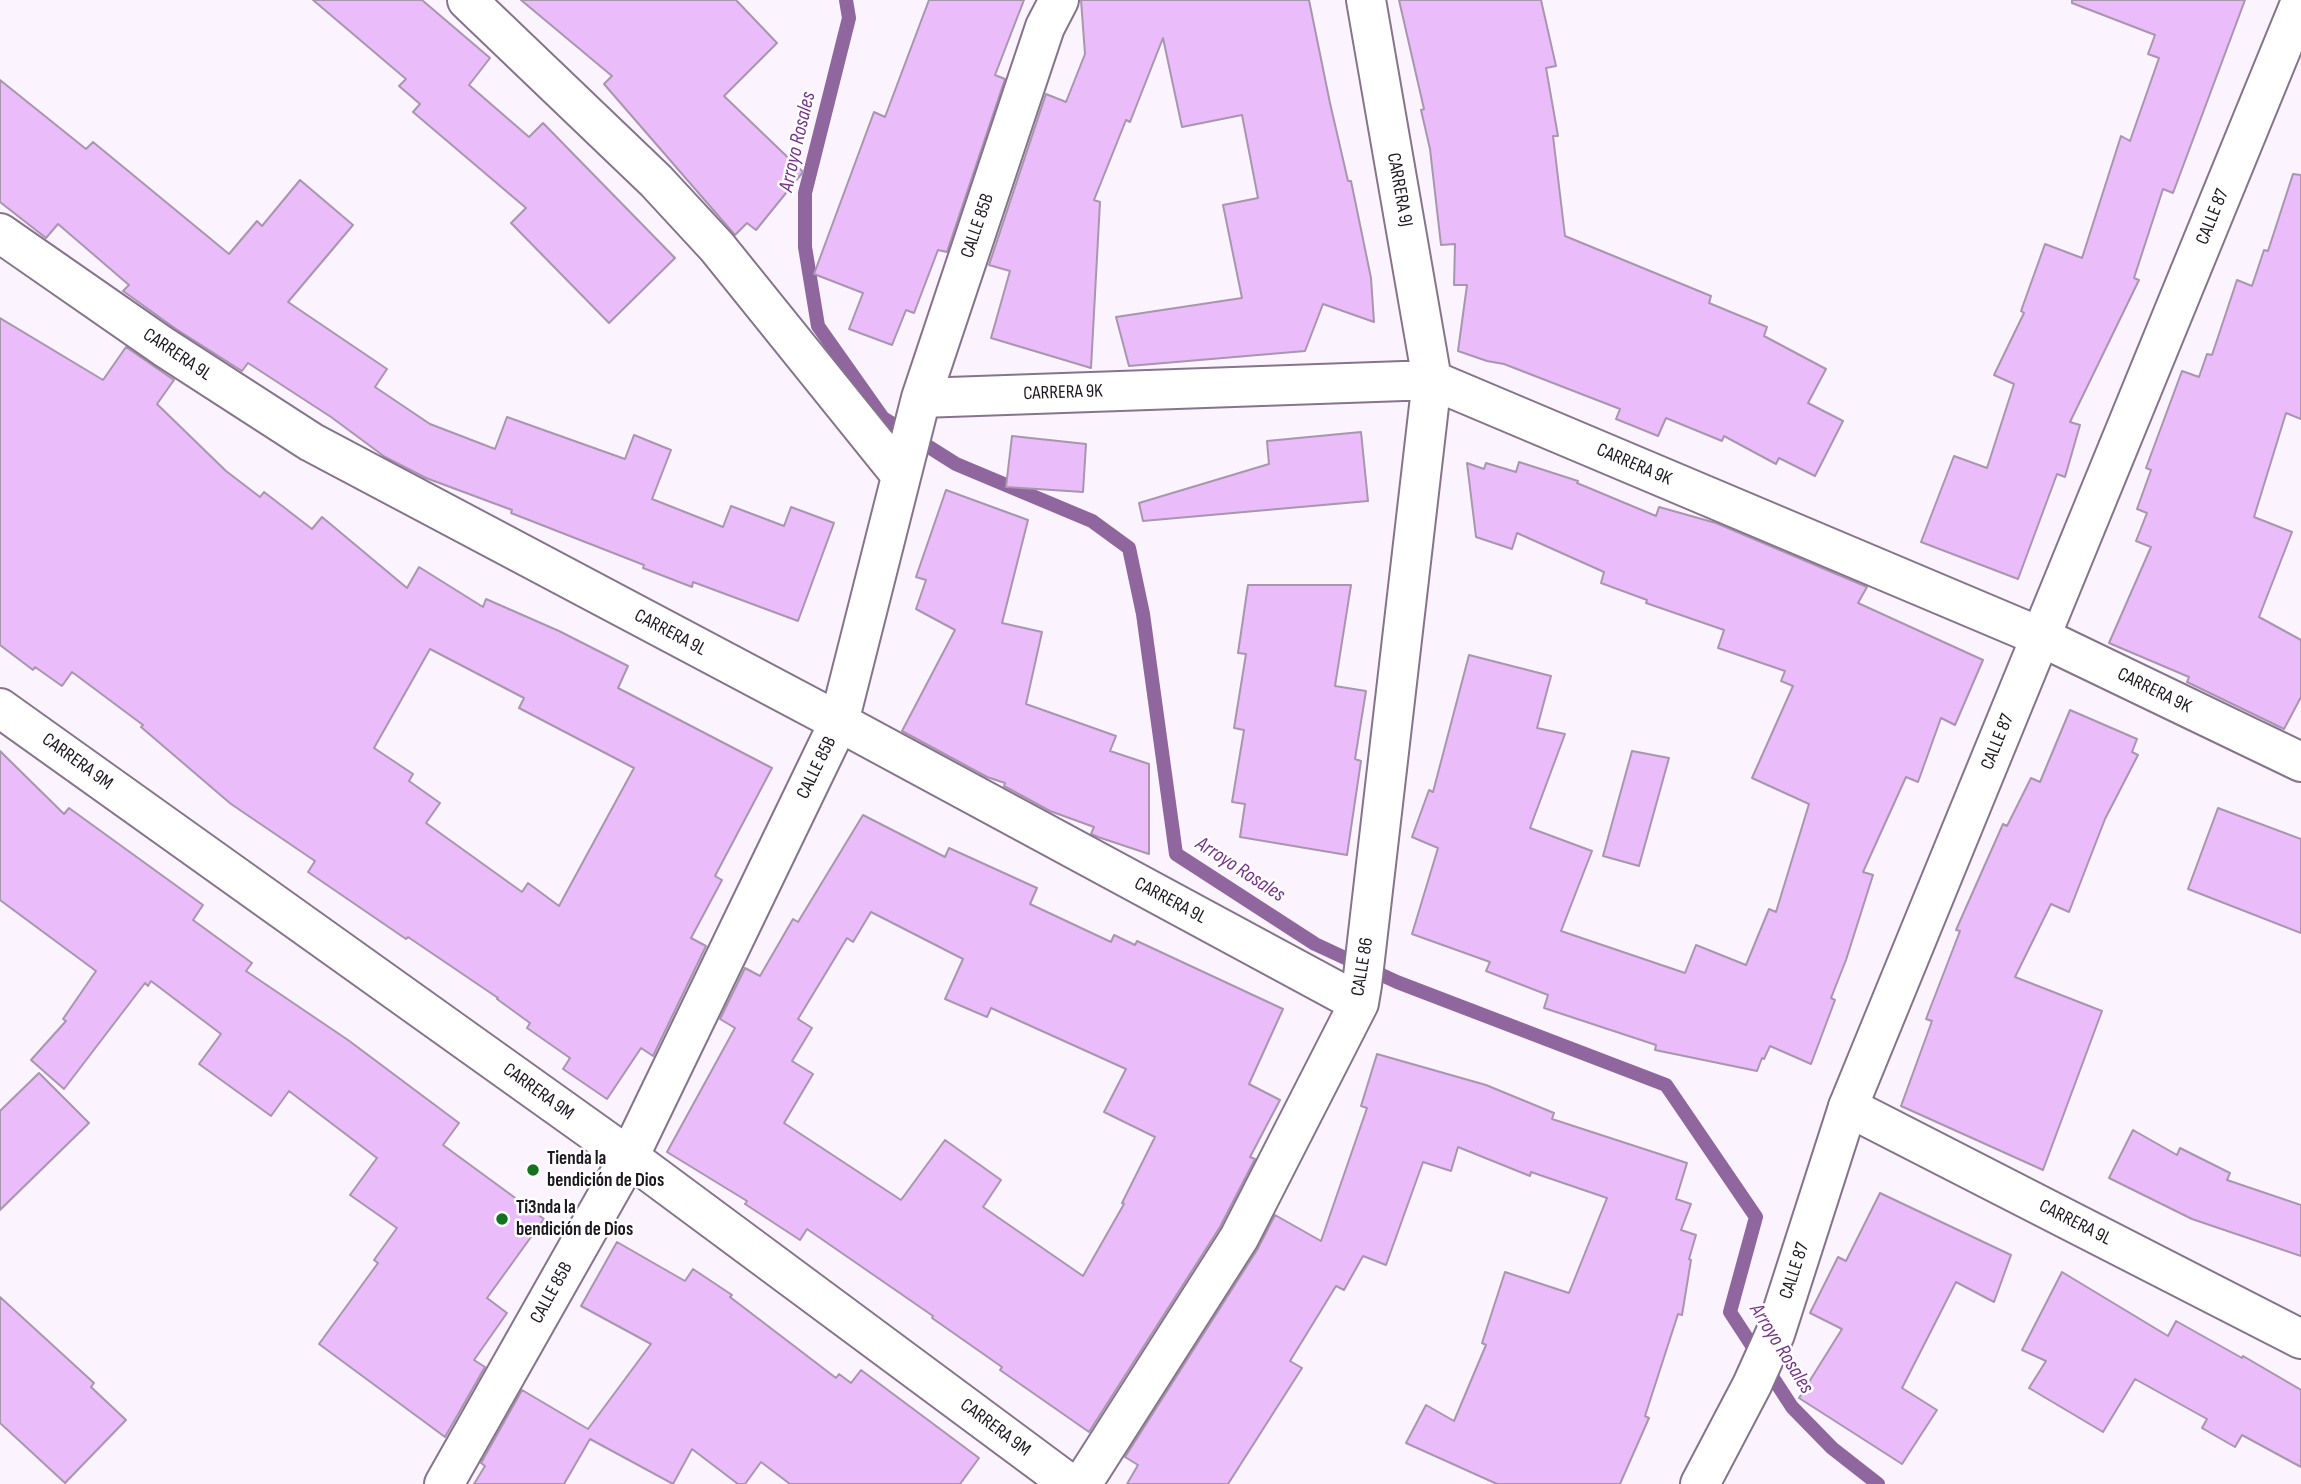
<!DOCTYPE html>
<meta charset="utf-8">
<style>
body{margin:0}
canvas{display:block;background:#fbf3fe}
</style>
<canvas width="2301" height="1484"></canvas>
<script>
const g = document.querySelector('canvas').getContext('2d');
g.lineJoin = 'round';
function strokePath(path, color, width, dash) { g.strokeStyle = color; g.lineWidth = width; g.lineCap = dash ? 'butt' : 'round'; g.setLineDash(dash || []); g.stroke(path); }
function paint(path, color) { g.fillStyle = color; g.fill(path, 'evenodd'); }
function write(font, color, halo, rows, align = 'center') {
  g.font = font + ' "Sofia Sans Condensed",sans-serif'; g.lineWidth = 5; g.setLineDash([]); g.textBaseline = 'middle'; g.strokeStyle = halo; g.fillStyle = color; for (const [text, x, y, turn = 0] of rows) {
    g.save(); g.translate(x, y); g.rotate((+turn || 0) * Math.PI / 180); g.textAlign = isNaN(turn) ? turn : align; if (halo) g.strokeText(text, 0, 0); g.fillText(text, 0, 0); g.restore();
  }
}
strokePath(new Path2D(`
 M 846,0 L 849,18 L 805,193 L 805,247 L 818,326 L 883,418 L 956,464 L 1092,521 L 1129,548 L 1143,614 L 1176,854 L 1315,944 L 1397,982 L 1666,1085 L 1756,1217 L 1730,1312 L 1792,1407 L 1832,1448 L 1878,1484`), '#8f669d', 14);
const building = new Path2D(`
 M 313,0 L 422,0 L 490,58 L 469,85 L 529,137 L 543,123 L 675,258 L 609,323 L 511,223 L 526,208 L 413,112 L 420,104 L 399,86 L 406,79 Z
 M 521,0 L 736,0 L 777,43 L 724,96 L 803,172 L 756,230 L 747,223 L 735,235 L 604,84 L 612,76 Z
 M 929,0 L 1024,0 L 995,75 L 1005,79 L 947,252 L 938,250 L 914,313 L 906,310 L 892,345 L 849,329 L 863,293 L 814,274 L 874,112 L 885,117 Z
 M 1081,0 L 1309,0 L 1330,103 L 1348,181 L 1351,181 L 1371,278 L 1374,322 L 1323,304 L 1305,351 L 1129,366 L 1116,317 L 1242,298 L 1223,205 L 1258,198 L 1242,115 L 1182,127 L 1163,38 L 1130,122 L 1126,120 L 1094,200 L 1100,202 L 1091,368 L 991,338 L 1010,271 L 989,265 L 1046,94 L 1066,102 L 1085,54 Z
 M 1399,0 L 1541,0 L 1556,66 L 1546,68 L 1558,136 L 1553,136 L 1565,236 L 1711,296 L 1709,303 L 1767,327 L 1764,336 L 1826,369 L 1808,403 L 1843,421 L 1815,476 L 1779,458 L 1776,464 L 1724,436 L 1722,441 L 1666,418 L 1658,436 L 1616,419 L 1620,409 L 1504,364 L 1487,361 L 1458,351 L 1467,285 L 1454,285 L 1455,244 L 1441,245 L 1430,149 L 1421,110 L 1424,109 Z
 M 2072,0 L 2245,0 L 2173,193 L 2163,189 L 2134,278 L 2139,280 L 2070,422 L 2080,425 L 2065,477 L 2057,474 L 2018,579 L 1921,542 L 1954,456 L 1987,468 L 2014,384 L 1994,375 L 2024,313 L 2021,311 L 2045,244 L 2082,258 L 2121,136 L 2130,141 L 2159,58 L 2148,54 L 2155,35 L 2072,3 Z
 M 0,80 L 86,149 L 93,142 L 229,254 L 257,221 L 262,226 L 300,180 L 353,225 L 288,302 L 387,369 L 375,387 L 430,424 L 495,449 L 507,417 L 625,459 L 634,435 L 671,450 L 652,499 L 723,527 L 731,506 L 784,526 L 791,507 L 834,523 L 798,621 L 693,582 L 692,587 L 643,568 L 644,565 L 511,513 L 512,510 L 426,478 L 385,457 L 331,417 L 248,363 L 242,371 L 176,329 L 123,291 L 129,285 L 58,224 L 46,238 L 0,202 Z
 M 2293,174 L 2301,175 L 2301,419 L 2286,413 L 2254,517 L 2292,532 L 2259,617 L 2301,640 L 2301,697 L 2284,729 L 2187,682 L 2189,677 L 2109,643 L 2151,547 L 2136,541 L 2147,513 L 2137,509 L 2151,470 L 2146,468 L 2182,371 L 2199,377 L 2207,354 L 2212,355 L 2237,280 L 2252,286 L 2264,250 L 2268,251 Z
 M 0,318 L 103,380 L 126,347 L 174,380 L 157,404 L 226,471 L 260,497 L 264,492 L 312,529 L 322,517 L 407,588 L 419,567 L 483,607 L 486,599 L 559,631 L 628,666 L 618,688 L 772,768 L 715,876 L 722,880 L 691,938 L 706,946 L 653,1056 L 641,1048 L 607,1099 L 563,1069 L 570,1058 L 527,1028 L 530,1023 L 497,999 L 498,998 L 408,937 L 406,939 L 308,872 L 315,861 L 231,804 L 141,727 L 143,725 L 72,672 L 62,686 L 35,667 L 33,670 L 0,645 ZM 430,649 L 524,698 L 519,708 L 634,768 L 559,906 L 528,883 L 522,892 L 426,823 L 440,803 L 409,781 L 413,774 L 374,748 Z
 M 1361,432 L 1368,501 L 1143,521 L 1139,503 L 1269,464 L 1267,441 Z
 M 1012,436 L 1086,444 L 1083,492 L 1006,487 Z
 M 1519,462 L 1578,481 L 1577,483 L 1656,516 L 1659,507 L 1716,523 L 1867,587 L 1858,603 L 1983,660 L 1955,725 L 1941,718 L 1918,782 L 1906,777 L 1863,872 L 1873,875 L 1846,960 L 1831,998 L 1835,1000 L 1811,1064 L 1770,1046 L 1764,1059 L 1762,1058 L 1757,1071 L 1655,1050 L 1656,1045 L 1544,1008 L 1548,995 L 1486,971 L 1490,962 L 1412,934 L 1438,848 L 1412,837 L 1429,790 L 1433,792 L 1469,655 L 1551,676 L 1537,728 L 1565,734 L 1530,828 L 1592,851 L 1561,931 L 1685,973 L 1696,945 L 1746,965 L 1769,909 L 1776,912 L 1809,804 L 1752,778 L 1793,686 L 1781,681 L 1785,671 L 1718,648 L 1724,630 L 1646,603 L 1647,600 L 1601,583 L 1604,572 L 1517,533 L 1512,549 L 1476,537 L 1467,463 L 1484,469 L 1486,463 L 1516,472 Z
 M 946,490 L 1028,520 L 1002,623 L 1042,632 L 1026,704 L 1116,736 L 1110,751 L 1149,764 L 1149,854 L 1098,837 L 1091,834 L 1094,827 L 1050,811 L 1004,786 L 1005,783 L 987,777 L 902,731 L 955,630 L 916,609 L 926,580 L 916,577 Z
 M 1248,585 L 1351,585 L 1335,686 L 1366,691 L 1355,759 L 1361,761 L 1347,855 L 1240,837 L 1245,804 L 1232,802 L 1244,730 L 1234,728 L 1246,654 L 1238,653 Z
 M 2070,710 L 2137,739 L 2132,752 L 2138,755 L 2105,819 L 2069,912 L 2051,904 L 2015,977 L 2102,1011 L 2043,1170 L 1901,1106 L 1932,1021 L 1926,1019 L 1960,931 L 1956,930 L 2003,824 L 2007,826 L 2031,778 L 2040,782 Z
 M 0,751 L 64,814 L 69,808 L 203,905 L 193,920 L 252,963 L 246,971 L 348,1040 L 459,1123 L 443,1145 L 544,1219 L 487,1298 L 507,1313 L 474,1360 L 485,1367 L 445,1437 L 319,1344 L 378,1263 L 374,1260 L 397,1228 L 350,1195 L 377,1158 L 289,1091 L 271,1116 L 199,1064 L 221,1034 L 151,981 L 148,986 L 145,983 L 64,1089 L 31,1060 L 66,1021 L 63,1019 L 96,971 L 0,900 Z
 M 1632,751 L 1669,758 L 1639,866 L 1603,856 Z
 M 2218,808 L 2301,839 L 2301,933 L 2188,889 Z
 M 863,815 L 945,857 L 949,848 L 1037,888 L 1030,904 L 1111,942 L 1114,935 L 1135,945 L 1137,941 L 1283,1009 L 1249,1084 L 1280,1100 L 1250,1157 L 1255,1159 L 1220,1227 L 1089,1432 L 1000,1370 L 1002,1367 L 932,1318 L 933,1316 L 807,1229 L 800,1240 L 745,1204 L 747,1201 L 667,1152 L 735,1028 L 720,1019 L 745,968 L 760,976 L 793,919 L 798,922 ZM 871,912 L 963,959 L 945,999 L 987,1017 L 991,1008 L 1126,1069 L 1104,1112 L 1155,1137 L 1122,1203 L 1124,1204 L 1083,1276 L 983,1207 L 1001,1180 L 945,1140 L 901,1200 L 784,1123 L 813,1074 L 792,1061 L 812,1028 L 798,1019 L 847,938 L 853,942 Z
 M 1377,1054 L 1486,1085 L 1554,1113 L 1552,1119 L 1687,1163 L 1676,1199 L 1691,1204 L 1681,1230 L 1696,1235 L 1689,1259 L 1691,1260 L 1682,1315 L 1678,1314 L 1645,1416 L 1649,1418 L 1620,1484 L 1497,1484 L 1406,1443 L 1426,1405 L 1454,1421 L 1486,1345 L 1482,1343 L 1505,1272 L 1569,1293 L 1607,1198 L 1531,1172 L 1530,1176 L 1458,1147 L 1451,1171 L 1423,1162 L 1386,1265 L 1363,1256 L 1344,1290 L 1336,1286 L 1290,1361 L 1302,1368 L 1228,1484 L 1127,1484 L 1138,1465 L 1125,1457 L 1257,1250 L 1275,1215 L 1321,1241 L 1367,1108 L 1361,1106 Z
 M 39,1073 L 89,1123 L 0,1210 L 0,1111 Z
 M 2133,1130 L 2177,1155 L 2180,1148 L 2230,1173 L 2227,1180 L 2301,1205 L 2301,1256 L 2192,1219 L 2109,1178 Z
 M 1880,1193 L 2011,1255 L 1994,1302 L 1956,1282 L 1902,1388 L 1937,1410 L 1902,1464 L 1799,1398 L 1842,1329 L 1810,1313 L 1838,1257 L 1846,1261 Z
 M 617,1242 L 685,1281 L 693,1269 L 732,1295 L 730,1297 L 836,1378 L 839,1374 L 851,1383 L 861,1370 L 979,1458 L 960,1484 L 790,1484 L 761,1462 L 745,1484 L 738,1484 L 692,1449 L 673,1484 L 590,1439 L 564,1484 L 474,1484 L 485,1466 L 481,1463 L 522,1390 L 588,1429 L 651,1344 L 581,1306 Z
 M 2062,1272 L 2168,1336 L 2176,1321 L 2242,1358 L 2243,1356 L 2301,1390 L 2301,1467 L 2242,1435 L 2235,1447 L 2202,1428 L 2207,1419 L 2135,1379 L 2103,1432 L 2029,1388 L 2046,1361 L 2022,1350 Z
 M 0,1297 L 94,1383 L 91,1387 L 126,1420 L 65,1483 L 0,1423 Z`);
paint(building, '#eabcfa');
strokePath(building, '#a896ae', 2);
const street = new Path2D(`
 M 467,0 L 656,181 L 717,247 L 900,474
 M 0,233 L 164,347 L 311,442 L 839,722 L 1359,1003
 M 921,398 L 1432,380 L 2041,637 L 2301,762
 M 0,708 L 629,1157 L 1070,1484
 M 1848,1107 L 2301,1339
 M 444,1484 L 629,1157 L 839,722 L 921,398 L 1045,27 L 1059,0
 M 1082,1484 L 1239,1238 L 1359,1003 L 1362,985 L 1432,380 L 1366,0`);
const secondary = new Path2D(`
 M 1700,1484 L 1752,1385 L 1775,1334 L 1848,1107 L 2301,1`);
strokePath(street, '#85748b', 42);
strokePath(secondary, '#85748b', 42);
strokePath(street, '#fff', 38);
strokePath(secondary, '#fff', 38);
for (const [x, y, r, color] of [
 [533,1170,7,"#137220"],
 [502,1219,7,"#137220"]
]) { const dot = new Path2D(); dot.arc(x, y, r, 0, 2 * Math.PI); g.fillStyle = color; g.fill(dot); strokePath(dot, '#fff', 2.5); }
write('19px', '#1e1821', '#fff', [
 ["CARRERA 9J",1399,190,80],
 ["CALLE 87",2213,217,-68],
 ["CALLE 85B",978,226,-71],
 ["CARRERA 9L",177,355,34],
 ["CARRERA 9K",1063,393,-2],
 ["CARRERA 9K",1634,465,23],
 ["CARRERA 9L",670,633,28],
 ["CARRERA 9K",2154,691,26],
 ["CALLE 87",1998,742,-68],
 ["CARRERA 9M",77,762,36],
 ["CALLE 85B",817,768,-64],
 ["CARRERA 9L",1170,901,28],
 ["CALLE 86",1363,967,-81],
 ["CARRERA 9M",538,1092,36],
 ["CARRERA 9L",2075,1223,27],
 ["CALLE 87",1795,1271,-72],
 ["CALLE 85B",552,1293,-61],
 ["CARRERA 9M",995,1428,37]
]);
write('bold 19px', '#1e1821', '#fff', [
 ["Tienda la",547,1159],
 ["bendición de Dios",547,1181],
 ["Ti3nda la",516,1208],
 ["bendición de Dios",516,1230]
], 'left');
write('italic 21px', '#78348d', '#fff', [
 ["Arroyo Rosales",798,142,-77],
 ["Arroyo Rosales",1240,870,33],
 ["Arroyo Rosales",1781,1349,58]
]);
</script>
